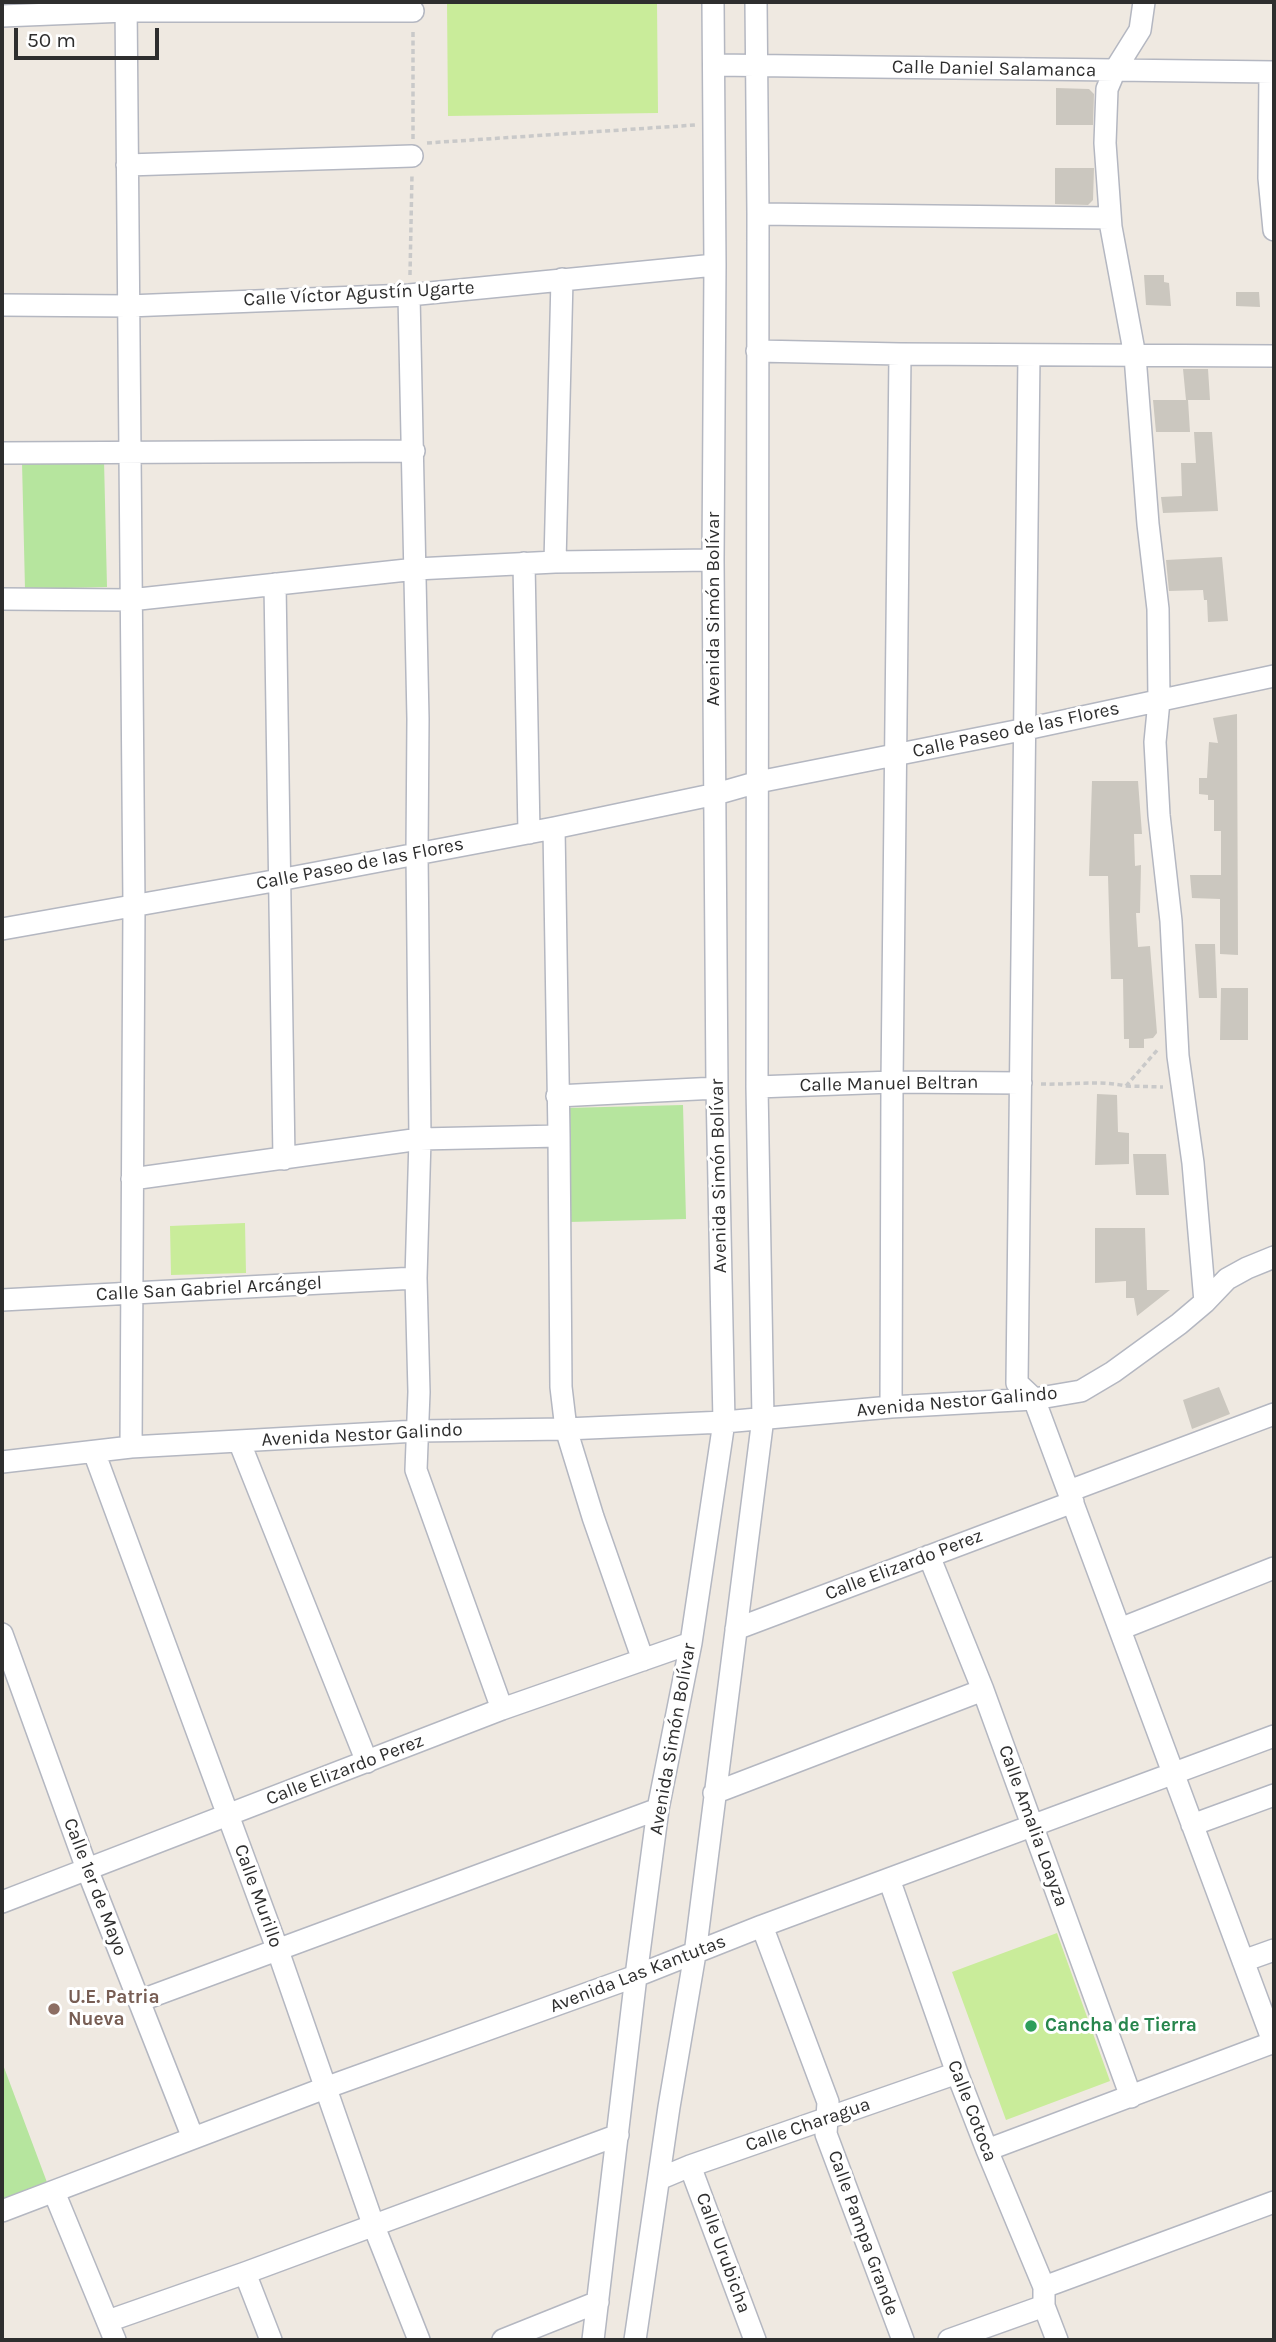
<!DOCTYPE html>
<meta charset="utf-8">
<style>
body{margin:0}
#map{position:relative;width:1276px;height:2342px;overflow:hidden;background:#efe9e1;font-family:Karla,sans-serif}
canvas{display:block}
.frame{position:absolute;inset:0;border:4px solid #2e2e2e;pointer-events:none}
.scale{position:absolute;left:14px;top:28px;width:145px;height:32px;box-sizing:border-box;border:4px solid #2e2e2e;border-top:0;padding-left:9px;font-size:21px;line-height:24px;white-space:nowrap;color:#2e2e2e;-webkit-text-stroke:5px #fff;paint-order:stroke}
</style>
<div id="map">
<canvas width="1276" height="2342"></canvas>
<div class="frame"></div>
<div class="scale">50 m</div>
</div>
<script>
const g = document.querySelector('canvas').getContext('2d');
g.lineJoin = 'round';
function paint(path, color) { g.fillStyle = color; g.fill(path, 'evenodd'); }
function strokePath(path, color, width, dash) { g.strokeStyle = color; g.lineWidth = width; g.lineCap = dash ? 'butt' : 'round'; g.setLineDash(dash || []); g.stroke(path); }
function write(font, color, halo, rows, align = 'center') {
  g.font = font + ' Karla,sans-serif'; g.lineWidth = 6; g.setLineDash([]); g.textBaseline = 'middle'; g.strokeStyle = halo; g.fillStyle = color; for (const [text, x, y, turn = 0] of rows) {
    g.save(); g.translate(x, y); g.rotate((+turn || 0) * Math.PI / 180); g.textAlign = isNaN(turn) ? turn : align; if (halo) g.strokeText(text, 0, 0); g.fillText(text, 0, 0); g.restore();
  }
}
paint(new Path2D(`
 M 104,460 L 107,587 L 25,589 L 22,462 Z
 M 683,1105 L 686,1219 L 569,1222 L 566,1108 Z
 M 2,2062 L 48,2185 L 2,2202 Z`), '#b6e59e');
paint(new Path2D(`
 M 447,2 L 657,2 L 658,113 L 448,116 Z
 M 245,1223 L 246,1273 L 171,1275 L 170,1226 Z
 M 1057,1933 L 1110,2081 L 1006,2120 L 952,1972 Z`), '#c9ec9a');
paint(new Path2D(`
 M 1056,88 L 1089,89 L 1094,94 L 1093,125 L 1056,125 Z
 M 1055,168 L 1094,168 L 1093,200 L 1088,205 L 1055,204 Z
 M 1144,275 L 1164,275 L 1164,282 L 1169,283 L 1171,306 L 1146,305 Z
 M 1236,292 L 1259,292 L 1260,307 L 1236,306 Z
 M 1183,369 L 1208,369 L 1210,400 L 1188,400 L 1190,432 L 1156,432 L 1153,400 L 1186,400 Z
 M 1194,432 L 1212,432 L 1218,511 L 1163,513 L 1161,497 L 1182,496 L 1181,463 L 1196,463 Z
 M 1222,557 L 1228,621 L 1208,622 L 1207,600 L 1204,600 L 1203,590 L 1169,591 L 1166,560 Z
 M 1237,714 L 1238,955 L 1220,954 L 1220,899 L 1192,898 L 1190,875 L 1221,875 L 1221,831 L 1214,831 L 1214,800 L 1208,800 L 1208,795 L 1199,794 L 1199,778 L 1207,778 L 1209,742 L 1218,743 L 1213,718 Z
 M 1092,781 L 1138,781 L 1142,834 L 1134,834 L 1135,866 L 1141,865 L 1140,913 L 1136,913 L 1138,947 L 1150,946 L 1157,1033 L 1153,1038 L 1144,1039 L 1144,1048 L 1129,1048 L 1129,1039 L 1124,1039 L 1123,979 L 1111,979 L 1108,876 L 1089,876 Z
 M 1195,944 L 1215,944 L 1217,998 L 1199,998 Z
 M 1221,988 L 1248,988 L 1248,1040 L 1220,1040 Z
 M 1097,1094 L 1117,1095 L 1118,1132 L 1129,1133 L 1129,1164 L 1095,1165 Z
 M 1133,1154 L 1166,1154 L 1169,1195 L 1136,1195 Z
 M 1095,1228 L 1145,1228 L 1147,1290 L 1170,1290 L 1137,1316 L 1134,1298 L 1126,1298 L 1126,1281 L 1095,1283 Z
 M 1219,1387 L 1230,1414 L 1192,1429 L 1183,1400 Z`), '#cbc7bf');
const minor = new Path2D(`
 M 126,2 L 134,905 L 131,1447
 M 1144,2 L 1140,30 L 1115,70 L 1107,89 L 1105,143 L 1111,227 L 1135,356 L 1148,524 L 1158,609 L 1159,701 L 1155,742 L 1159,815 L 1171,921 L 1178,1056 L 1193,1163 L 1205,1302
 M 2,16 L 126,11 L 413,11
 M 715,65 L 1274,72
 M 1270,72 L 1269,178 L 1274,230
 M 127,165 L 412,156
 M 758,214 L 1110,218
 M 409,295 L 418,719 L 417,853 L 420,1139 L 416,1278 L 419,1392 L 416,1470 L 502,1709
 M 2,305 L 128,306 L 409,295 L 715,265
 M 757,351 L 900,354 L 1274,356
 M 1029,355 L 1017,1383 L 1034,1399 L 1274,2044
 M 2,453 L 414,451
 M 555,562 L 562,279
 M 524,563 L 529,833
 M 275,584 L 284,1159
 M 2,599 L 130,600 L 416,569 L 555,562 L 713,560
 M 554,828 L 559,1136 L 561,1387 L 566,1429 L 593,1517 L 643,1660
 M 2,929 L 279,880 L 554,828 L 716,794 L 758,782 L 1026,729 L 1274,676
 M 757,1087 L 892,1082 L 1021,1083
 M 557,1096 L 717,1088
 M 132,1179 L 420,1139 L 559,1136
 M 2,1300 L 416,1278
 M 891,1407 L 892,1082 L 900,354
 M 239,1441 L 367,1762
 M 94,1452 L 277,1948 L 373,2224 L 419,2340
 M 2,1462 L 131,1447 L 417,1431 L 566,1429 L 724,1422 L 891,1407 L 1034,1399 L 1081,1391 L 1113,1372 L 1179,1324 L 1205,1302 L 1227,1279 L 1247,1268 L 1274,1257
 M 1069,1491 L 1274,1414
 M 929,1556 L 983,1690 L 1131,2097
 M 736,1629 L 1073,1502
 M 1120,1629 L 1274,1568
 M 2,1634 L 87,1869 L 193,2138
 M 714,1793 L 983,1690
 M 1192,1825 L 1274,1795
 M 889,1879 L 957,2073 L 987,2150 L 1044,2287 L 1044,2306 L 1057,2340
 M 2,1902 L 502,1709 L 691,1643
 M 762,1926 L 828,2102 L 826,2134 L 903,2340
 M 1243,1961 L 1274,1950
 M 139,2001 L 658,1809
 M 987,2150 L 1274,2042
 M 690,2166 L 755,2340
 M 659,2179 L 690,2166 L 957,2073
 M 54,2192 L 115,2340
 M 2,2211 L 325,2088 L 636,1976 L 762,1926 L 1274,1736
 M 245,2273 L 271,2340
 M 1044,2287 L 1274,2202
 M 108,2321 L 245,2273 L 618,2135
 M 503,2340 L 598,2302
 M 593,2340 L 636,1976 L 658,1809 L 691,1643 L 724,1422 L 717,1088 L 713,560 L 715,265 L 713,2
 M 635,2340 L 669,2107 L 695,1954 L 763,1418 L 757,1087 L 758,214 L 756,2
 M 949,2340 L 1044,2306`);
strokePath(minor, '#b4b7c1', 24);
strokePath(new Path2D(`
 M 413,139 L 413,31
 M 427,143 L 695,125
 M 410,275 L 412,174
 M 1041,1084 C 1070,1085 1098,1080 1126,1086 L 1159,1048
 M 1126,1086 L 1163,1087`), '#c9c9c9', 3.5, [5, 3.5]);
strokePath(minor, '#fff', 21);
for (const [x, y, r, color] of [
 [54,2009,7,"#8d6e63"],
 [1031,2026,7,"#2e9e5b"]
]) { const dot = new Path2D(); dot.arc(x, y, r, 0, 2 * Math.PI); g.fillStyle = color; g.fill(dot); strokePath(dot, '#fff', 2.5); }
write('19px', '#2e2e2e', '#fff', [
 ["Calle Daniel Salamanca",994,69,1],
 ["Calle Víctor Agustín Ugarte",359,294,-3],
 ["Avenida Simón Bolívar",714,609,-90],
 ["Calle Paseo de las Flores",1016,730,-12],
 ["Calle Paseo de las Flores",360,864,-11],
 ["Calle Manuel Beltran",889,1084,-1],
 ["Avenida Simón Bolívar",719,1176,-91],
 ["Calle San Gabriel Arcángel",209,1289,-3],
 ["Avenida Nestor Galindo",957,1402,-5],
 ["Avenida Nestor Galindo",362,1435,-3],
 ["Calle Elizardo Perez",904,1565,-21],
 ["Avenida Simón Bolívar",673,1739,-80],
 ["Calle Elizardo Perez",345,1770,-21],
 ["Calle Amalia Loayza",1033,1826,70],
 ["Calle 1er de Mayo",95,1887,69],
 ["Calle Murillo",258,1896,70],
 ["Avenida Las Kantutas",638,1974,-21],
 ["Calle Cotoca",972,2111,69],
 ["Calle Charagua",808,2125,-19],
 ["Calle Pampa Grande",863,2233,70],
 ["Calle Urubicha",723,2253,70]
]);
write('bold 19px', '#785e54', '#fff', [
 ["U.E. Patria",68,1998],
 ["Nueva",68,2020]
], 'left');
write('bold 19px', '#27864d', '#fff', [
 ["Cancha de Tierra",1045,2026]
], 'left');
</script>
